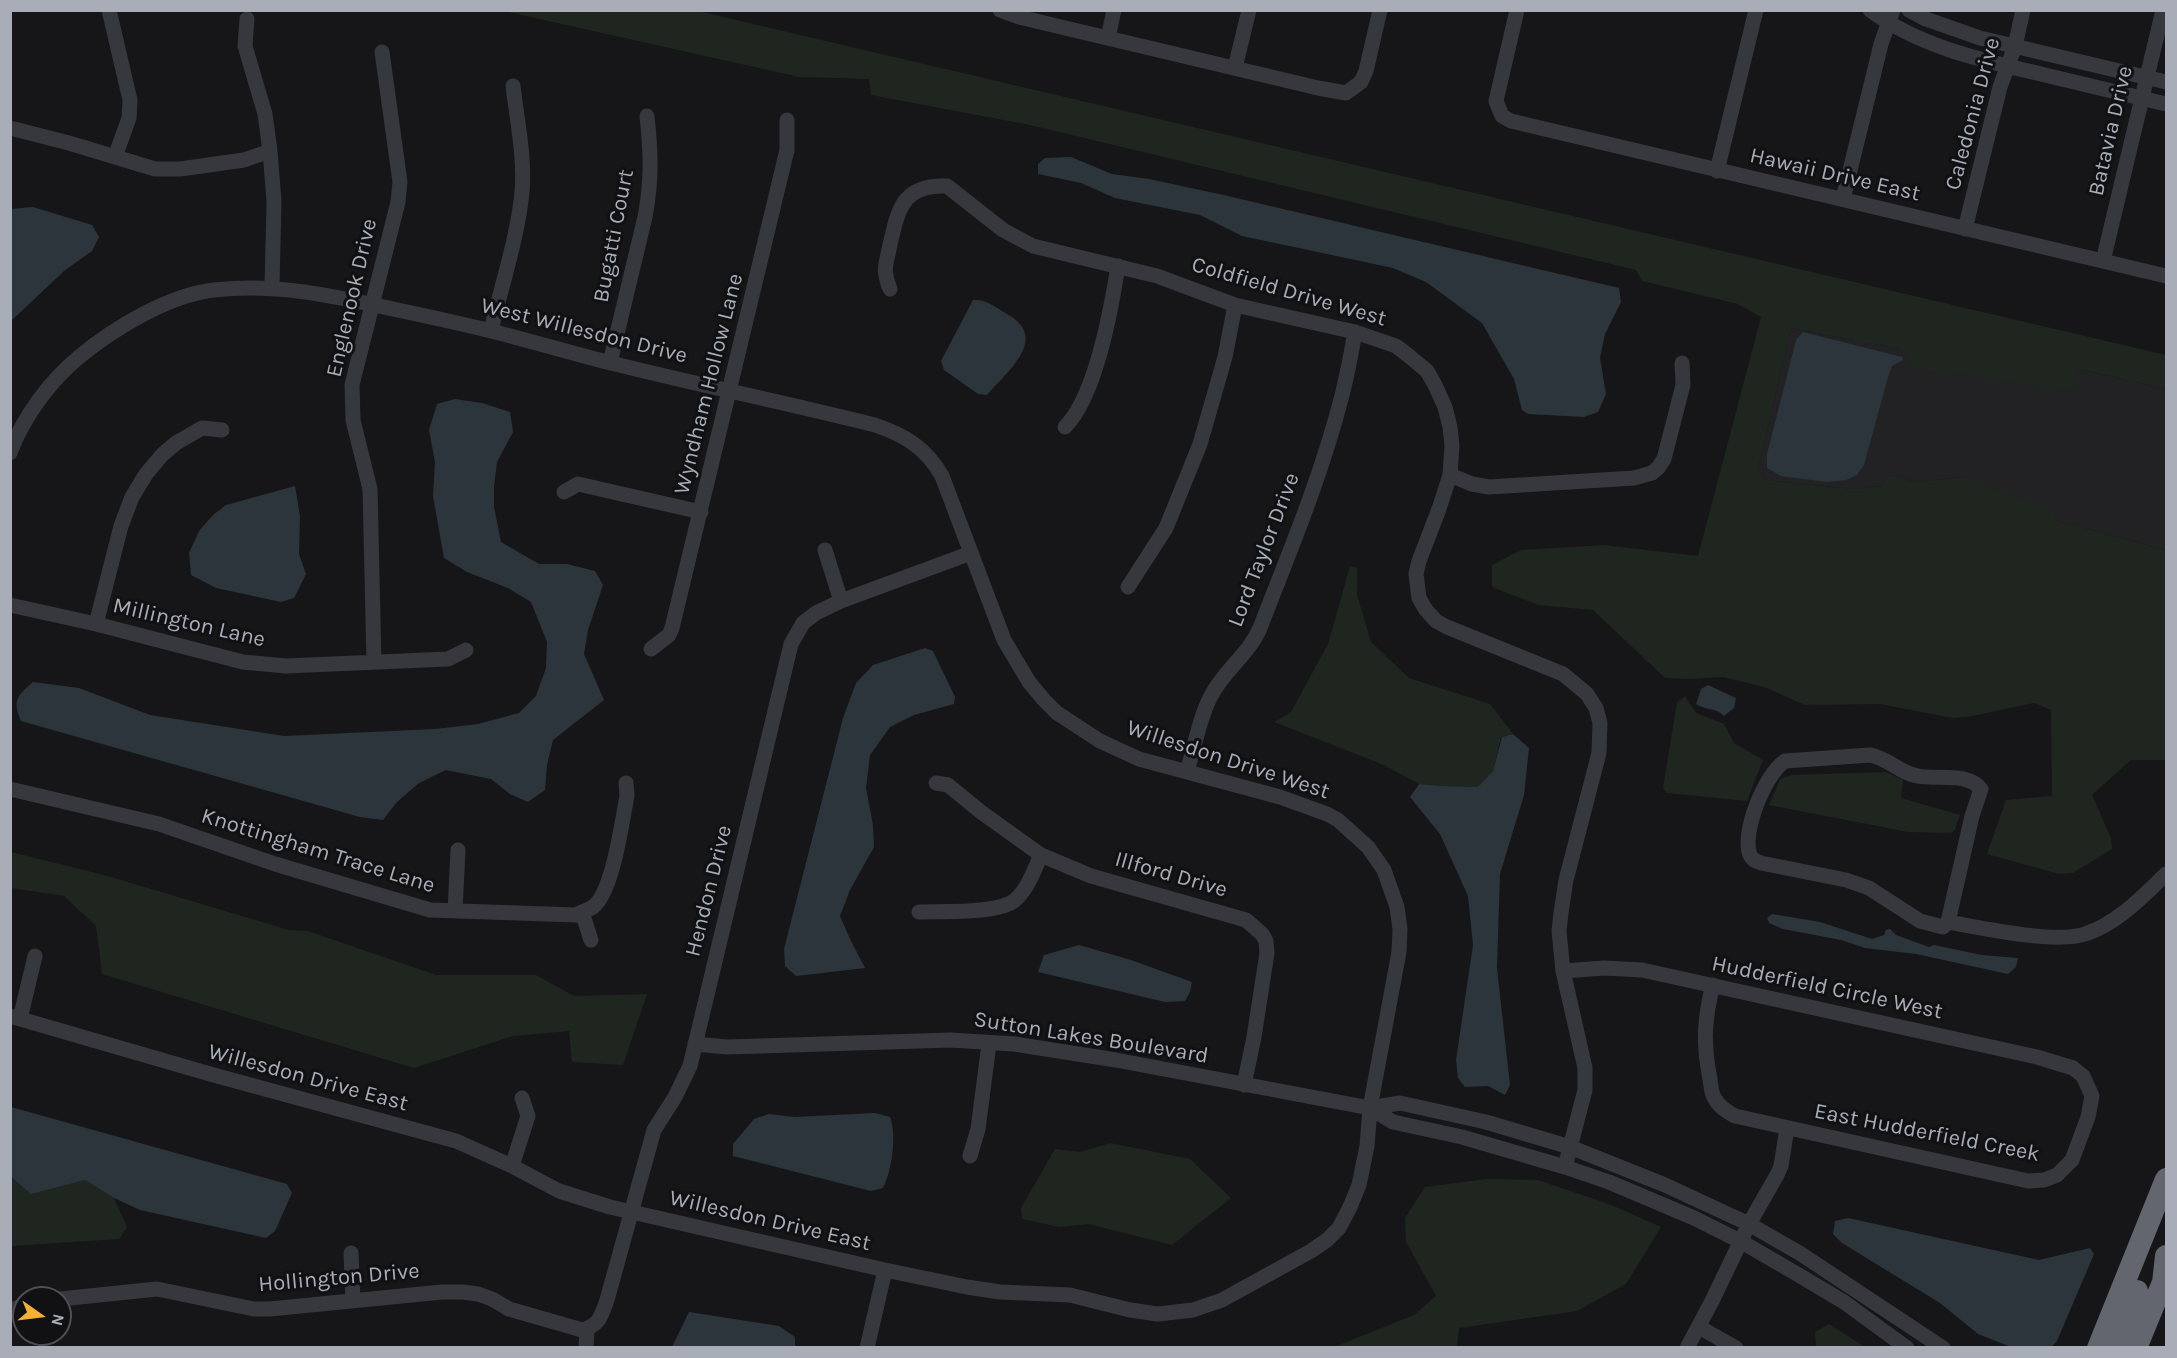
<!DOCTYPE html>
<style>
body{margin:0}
#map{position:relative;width:2177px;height:1358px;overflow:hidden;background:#161618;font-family:Karla,sans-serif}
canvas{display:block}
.frame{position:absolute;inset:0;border:12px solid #a8adb8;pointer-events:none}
.north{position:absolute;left:12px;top:1286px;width:60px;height:60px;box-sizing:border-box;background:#111113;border:2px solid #4d4f55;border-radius:50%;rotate:104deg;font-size:16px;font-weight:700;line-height:24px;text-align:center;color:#a8adb8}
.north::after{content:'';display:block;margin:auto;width:21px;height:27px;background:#f2b134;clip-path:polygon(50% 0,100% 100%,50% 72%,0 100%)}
</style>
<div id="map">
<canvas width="2177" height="1358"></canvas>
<div class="frame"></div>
<div class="north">N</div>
</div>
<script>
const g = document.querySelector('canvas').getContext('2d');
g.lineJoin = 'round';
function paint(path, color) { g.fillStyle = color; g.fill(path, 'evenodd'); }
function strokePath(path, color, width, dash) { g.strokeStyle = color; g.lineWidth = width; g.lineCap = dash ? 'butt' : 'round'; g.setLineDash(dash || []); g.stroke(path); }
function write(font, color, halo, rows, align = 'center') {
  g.font = font + ' Karla,sans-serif'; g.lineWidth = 6; g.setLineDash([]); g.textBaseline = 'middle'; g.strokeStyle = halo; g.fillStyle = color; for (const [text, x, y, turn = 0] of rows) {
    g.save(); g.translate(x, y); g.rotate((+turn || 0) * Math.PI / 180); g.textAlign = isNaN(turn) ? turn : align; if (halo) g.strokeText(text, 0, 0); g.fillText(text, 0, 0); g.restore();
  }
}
paint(new Path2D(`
 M 1791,328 L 1900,349 L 2079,369 L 2166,389 L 2166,550 L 2055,520 L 1963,477 L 1917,482 L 1889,475 L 1882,486 L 1855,489 L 1766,480 L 1758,470 Z`), '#222225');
paint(new Path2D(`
 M 504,11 L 698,11 L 2166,355 L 2166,389 L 2079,369 L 2071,391 L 1914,368 L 1900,349 L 1791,328 L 1758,470 L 1766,480 L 1855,489 L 1882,486 L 1889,475 L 1917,482 L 1963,477 L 2053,510 L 2055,520 L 2166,550 L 2166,760 L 2131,760 L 2092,795 L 2111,838 L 2112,849 L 2073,873 L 2059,874 L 1987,854 L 2006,800 L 2052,796 L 2051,710 L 2034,703 L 1972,716 L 1953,718 L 1880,704 L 1805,705 L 1764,687 L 1723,677 L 1690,679 L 1665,678 L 1593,610 L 1538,605 L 1492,587 L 1492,565 L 1521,550 L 1604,545 L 1698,556 L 1761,317 L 1738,304 L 1642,281 L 1636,270 L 1030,125 L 871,95 L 869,79 L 799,77 Z
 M 1350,566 L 1357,568 L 1357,595 L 1371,642 L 1409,678 L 1490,704 L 1513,734 L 1501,737 L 1493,771 L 1478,787 L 1442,786 L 1419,784 L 1384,765 L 1274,722 L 1291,712 L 1328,644 Z
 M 1685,696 L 1696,713 L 1724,724 L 1734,743 L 1763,760 L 1747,801 L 1667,793 L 1663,788 L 1677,702 Z
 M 1886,772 L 1903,780 L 1901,798 L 1960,815 L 1955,829 L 1952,833 L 1908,832 L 1769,805 L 1780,779 L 1792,775 Z
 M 11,852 L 104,875 L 289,930 L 308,931 L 436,975 L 536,975 L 574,996 L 647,994 L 623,1065 L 572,1062 L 569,1031 L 513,1036 L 414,1068 L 102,974 L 96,926 L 64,896 L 11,888 Z
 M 1110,1143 L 1190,1159 L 1231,1198 L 1172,1245 L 1089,1224 L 1059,1227 L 1022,1219 L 1021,1208 L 1055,1149 L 1080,1152 Z
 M 10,1177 L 31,1193 L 85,1180 L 114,1198 L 127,1227 L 119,1239 L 11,1246 Z
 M 1487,1179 L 1538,1180 L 1609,1204 L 1661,1227 L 1626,1284 L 1577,1311 L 1459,1328 L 1457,1347 L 1334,1347 L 1414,1315 L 1436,1296 L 1406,1242 L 1405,1218 L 1425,1187 Z
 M 1829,1324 L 1865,1347 L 1816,1347 L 1815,1332 Z`), '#1e261f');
paint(new Path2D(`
 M 1071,157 L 1112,174 L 1149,179 L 1228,196 L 1619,288 L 1621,302 L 1605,334 L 1600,358 L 1606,394 L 1598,412 L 1584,417 L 1528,414 L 1522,410 L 1514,379 L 1482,323 L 1426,282 L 1393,268 L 1242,236 L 1200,215 L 1115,198 L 1081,183 L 1038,174 L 1038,164 L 1045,158 Z
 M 33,207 L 92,225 L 99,237 L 92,251 L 64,271 L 11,321 L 11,209 Z
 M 973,300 C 986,299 995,307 1007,314 C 1050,338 1008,371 987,395 L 978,394 L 944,370 L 941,361 Z
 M 1803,332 L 1902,357 L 1903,360 L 1892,366 L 1888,377 L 1864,465 L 1857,475 L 1846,480 L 1827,482 L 1781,476 L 1767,468 L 1767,454 L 1796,340 Z
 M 455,399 L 482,403 L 510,412 L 513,432 L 497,462 L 494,487 L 494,507 L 501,542 L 539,564 L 567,564 L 595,571 L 603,585 L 588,630 L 584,654 L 604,700 L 553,740 L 547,765 L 545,790 L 528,802 L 510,794 L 491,779 L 446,770 L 419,783 L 397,802 L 383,820 L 360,817 L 21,721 C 12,700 17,696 33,682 L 79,688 L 150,715 L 284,736 L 435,729 L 478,724 L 519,713 L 536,696 L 546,668 L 547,642 L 531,602 L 508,588 L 467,572 L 444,558 L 433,496 L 435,462 L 429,430 L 437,404 Z
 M 295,486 L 300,516 L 299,554 L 306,574 L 294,598 L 281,602 L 216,588 L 191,575 L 189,553 L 199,531 L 213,515 L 226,505 Z
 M 925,648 L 933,651 L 955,697 L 954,704 L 914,715 L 890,727 L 870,755 L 866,788 L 873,825 L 874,847 L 850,890 L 840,916 L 850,939 L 865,968 L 796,976 L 785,966 L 784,949 L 843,718 L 856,683 L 873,665 Z
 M 1708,685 L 1736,698 L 1734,708 L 1724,716 C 1715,707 1707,711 1696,704 L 1701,689 Z
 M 1513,734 L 1529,748 L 1524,795 L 1500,874 L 1497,968 L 1510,1085 L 1505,1095 L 1488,1086 L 1465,1087 L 1458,1078 L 1456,1060 L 1473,945 L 1468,896 L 1440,834 L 1410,797 L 1419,784 L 1442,786 L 1478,787 L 1493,771 L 1502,737 Z
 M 1772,914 L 1820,922 L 1872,939 L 1884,935 L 1886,930 L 1890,929 L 1896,935 L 1929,947 L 1934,945 L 1982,955 L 2018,958 L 2016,967 L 2008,974 L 1916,954 L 1865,948 L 1841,940 L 1783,929 L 1769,923 L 1767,918 Z
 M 1079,945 L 1131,960 L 1192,982 L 1190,992 L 1185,1001 L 1165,1002 L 1038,972 L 1044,955 Z
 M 11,1107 L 287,1184 L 292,1193 L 275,1231 L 266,1238 L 140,1210 L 114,1198 L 85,1180 L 31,1194 L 11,1177 Z
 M 875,1113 L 890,1117 C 897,1135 892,1171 883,1188 L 871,1191 L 733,1156 L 733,1144 L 754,1119 L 769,1114 L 794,1117 Z
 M 1848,1218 L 2039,1260 L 2090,1248 L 2094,1254 L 2057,1341 L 2051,1347 L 2011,1347 L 1978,1334 L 1940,1303 L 1842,1243 L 1833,1234 L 1835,1221 Z
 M 689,1312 L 779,1326 L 795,1337 L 795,1348 L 672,1347 Z`), '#2c353c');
strokePath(new Path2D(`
 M 109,10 L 130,100 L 129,118 L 115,157
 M 1000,10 L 1019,17 L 1318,88 L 1346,93 L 1361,82 L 1366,71 L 1380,10
 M 1517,10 L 1496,101 L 1502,116 L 1511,121 L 2166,276
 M 1870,10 C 1920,47 1981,60 2041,74 C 2083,84 2125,94 2166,104
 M 1909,10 L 1926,19 L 1980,38 L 2166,82
 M 247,19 L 245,46 L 265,114 L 270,151 L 274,201 L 272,287
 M 1108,38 L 1114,10
 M 1235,68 L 1249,10
 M 10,128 L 69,143 L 155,169 L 180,169 L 244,160 L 270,151
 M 1717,171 L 1756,10
 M 1843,199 L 1881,44 L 1893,10
 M 1965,229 L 2000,87 L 2015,46 L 2023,10
 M 2103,261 L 2163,10
 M 890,289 C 882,269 886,265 890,245 C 898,209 903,184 947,186 L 1003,230 L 1033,246 L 1157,276 L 1235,305 L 1355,332 L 1396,346 L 1409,356 L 1427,371 L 1435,385 L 1445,407 L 1450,427 L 1452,446 L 1450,475 L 1439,509 L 1419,561 L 1416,574 L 1419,598 L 1426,610 L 1436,621 L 1447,627 L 1563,674 L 1587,694 L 1596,708 L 1600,723 L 1599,753 L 1566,880 L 1561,913 L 1559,931 L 1563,971 L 1585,1068 L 1585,1090 L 1565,1167
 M 491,331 C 501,287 518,236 522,192 C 525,157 517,120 513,86
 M 610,363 L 645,217 C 652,179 651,154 647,116
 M 1065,427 C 1096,396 1111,310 1118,266
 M 10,453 C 23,417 50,381 79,357 C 114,328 169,295 214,290 C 276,283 334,296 393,309 C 426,316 459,323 491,331 C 531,341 571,353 611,363 C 699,385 787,403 875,425 C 905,435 926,448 942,476 L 1004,640 L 1029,682 L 1044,700 L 1057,713 L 1100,741 L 1139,759 L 1280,797 L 1327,814 L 1338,820 L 1368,847 L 1384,870 L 1397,907 L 1400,929 L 1399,952 L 1370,1108 L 1367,1146 L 1359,1185 L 1350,1207 L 1339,1228 L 1327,1240 L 1311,1251 L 1222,1300 L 1193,1310 L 1158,1314 L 1130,1310 L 1070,1295 L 1000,1292 L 967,1287 L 885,1270 L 610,1207 L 559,1191 L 512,1166 L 456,1141 L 210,1074 L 10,1016
 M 1450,475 L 1472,484 L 1489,487 L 1634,478 L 1652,473 L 1658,468 L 1664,459 L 1683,385 L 1682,363
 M 564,492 L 578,484 L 701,512
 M 825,550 L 841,601
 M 1128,587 L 1166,528 L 1200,444 L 1225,357 L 1235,305
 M 10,605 L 96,624 L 243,662 L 286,666 L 448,659 L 466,650
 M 96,624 L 121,526 L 132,497 L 146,474 L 162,455 L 176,443 L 202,428 L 222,430
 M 651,649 L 669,635 L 672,628 L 787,150 L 787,120
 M 374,662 L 370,489 L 353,420 L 352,385 L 398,202 L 400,182 L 382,52
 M 1870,755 C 1888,758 1901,774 1918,776 C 1937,780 1968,772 1981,789 L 1972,816 L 1948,922 L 1943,927 L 1920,921 L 1869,888 L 1846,880 L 1761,863 C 1756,861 1752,860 1750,855 C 1741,833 1765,774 1785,761 Z
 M 1187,771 C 1195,747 1199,718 1211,696 C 1224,670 1249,654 1260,628 C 1289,553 1321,477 1341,399 C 1347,377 1351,354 1355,332
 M 936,783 L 948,785 L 981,812 L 1041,855 L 1091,876 L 1239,918 L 1246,920 L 1262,934 L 1266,941 L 1267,953 L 1254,1037 L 1244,1085
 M 10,789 L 159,824 L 275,864 L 430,910 L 576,915 C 581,912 588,910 593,907 C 613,892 622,821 627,796 L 626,783
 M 455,911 L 458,850
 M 582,912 L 591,940
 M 919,912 C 942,911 999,914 1015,900 C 1028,889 1034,870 1041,855
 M 1948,922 C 1980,928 2056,944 2085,934 C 2117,924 2143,896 2166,874
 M 1563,971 L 1604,968 L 1642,970 L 2037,1057 L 2073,1068 L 2083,1076 L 2092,1096 L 2088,1117 L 2072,1160 L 2057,1175 L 2044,1180 L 2028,1181 L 1735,1116 C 1726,1111 1718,1106 1714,1097 C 1711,1092 1711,1085 1710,1079 C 1703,1044 1704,1019 1713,985
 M 20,1019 L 35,956
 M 695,1044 L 727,1047 L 951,1040 L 1014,1044 L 1116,1060 L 1370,1108 L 1393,1122 L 1462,1137 L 1565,1167 L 1609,1182 L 1694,1218 L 1742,1242 L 1797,1274 L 1844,1302 L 1907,1348
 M 1370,1108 L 1400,1103 L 1486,1122 L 1570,1147 L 1665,1185 L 1749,1224 L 1801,1254 L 1943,1348
 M 970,1156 L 978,1129 L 989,1044
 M 512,1166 L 528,1116 L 522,1098
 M 351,1253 L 353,1301
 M 60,1299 L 157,1289 L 254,1309 L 270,1309 L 442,1292 L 463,1292 L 478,1294 L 492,1299 L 509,1309 L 582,1330 C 600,1325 601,1316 607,1300 L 654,1130 L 675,1097 L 690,1066 L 791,644 L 803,623 L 816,613 L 841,601 L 971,553
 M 10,1311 L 24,1305
 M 1699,1327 L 1736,1348
 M 586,1348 L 587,1329
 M 867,1348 L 885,1270
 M 1687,1348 L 1712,1301 L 1749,1224 L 1777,1175 L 1781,1166 L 1787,1128`), '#37383d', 15);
strokePath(new Path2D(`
 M 2163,1283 L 2166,1256
 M 2098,1348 L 2166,1179
 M 2120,1348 L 2124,1330 L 2137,1291
 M 2136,1348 L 2166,1275`), '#63666e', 22);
write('22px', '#a8adb8', '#111113', [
 ["Caledonia Drive",1973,114,-75],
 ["Batavia Drive",2111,131,-77],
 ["Hawaii Drive East",1835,175,13],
 ["Bugatti Court",614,236,-79],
 ["Coldfield Drive West",1289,292,16],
 ["Englenook Drive",352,298,-77],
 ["West Willesdon Drive",584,331,14],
 ["Wyndham Hollow Lane",709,384,-76],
 ["Lord Taylor Drive",1264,550,-69],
 ["Millington Lane",189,623,13],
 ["Willesdon Drive West",1228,760,18],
 ["Knottingham Trace Lane",318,851,17],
 ["Illford Drive",1171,875,16],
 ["Hendon Drive",709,891,-76],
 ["Hudderfield Circle West",1827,988,12],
 ["Sutton Lakes Boulevard",1091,1038,9],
 ["Willesdon Drive East",308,1078,15],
 ["East Hudderfield Creek",1927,1133,11],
 ["Willesdon Drive East",770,1221,13],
 ["Hollington Drive",339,1278,-5]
]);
</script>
